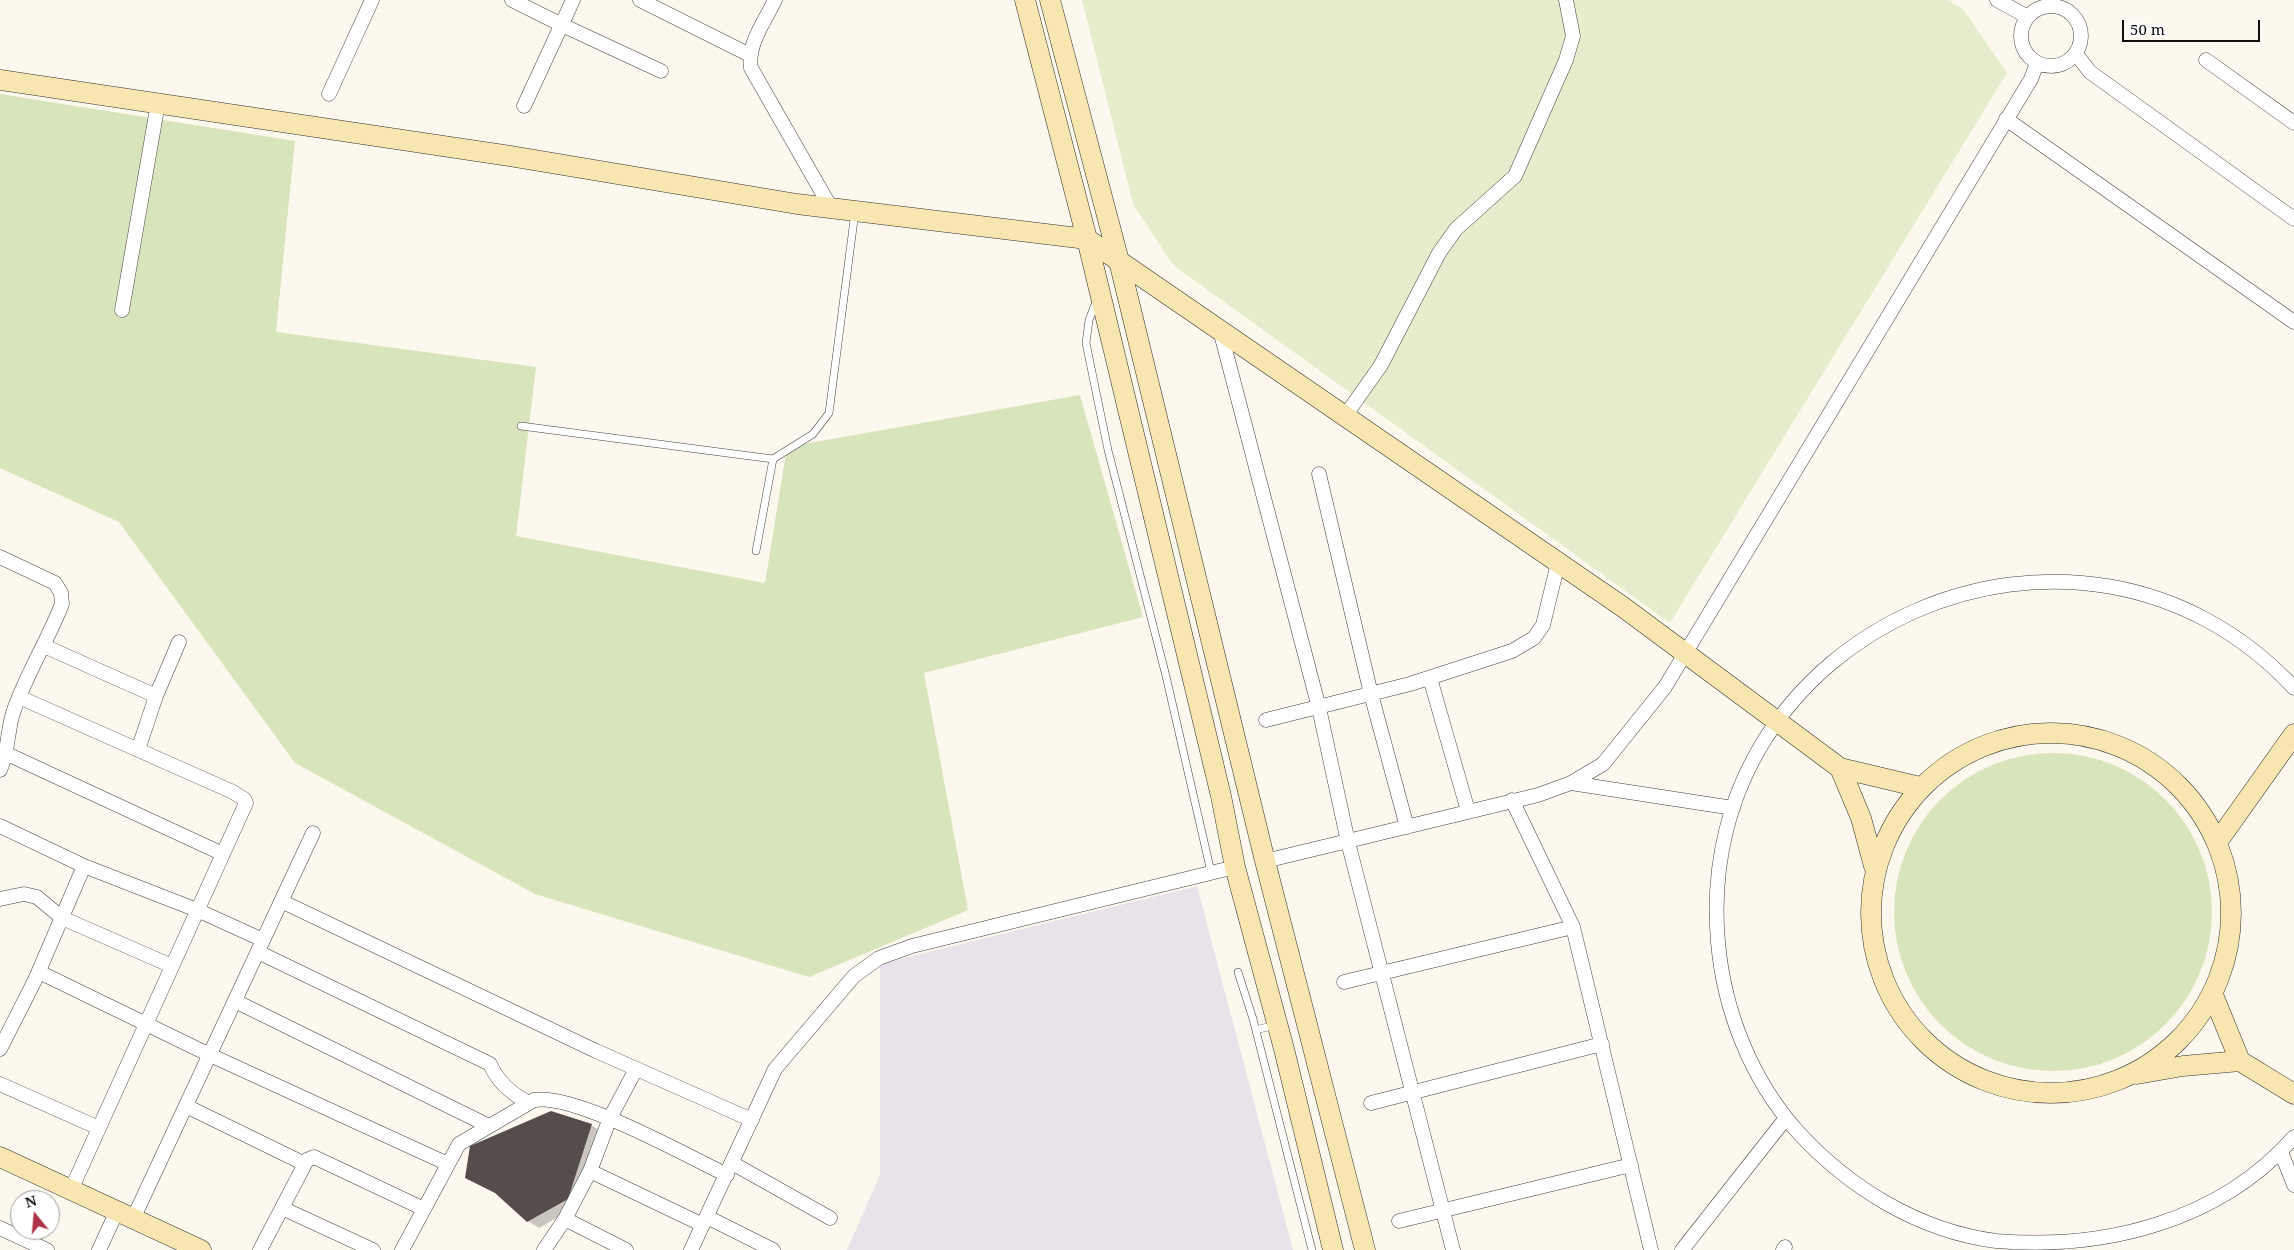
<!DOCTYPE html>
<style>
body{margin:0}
#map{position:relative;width:2294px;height:1250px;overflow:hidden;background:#fdf8ee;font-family:"Noto Serif",serif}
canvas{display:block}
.north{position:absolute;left:10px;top:1190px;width:50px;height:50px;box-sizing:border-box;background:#fff;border:1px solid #9e9e9e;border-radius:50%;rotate:343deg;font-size:14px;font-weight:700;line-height:20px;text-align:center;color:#0d0d0d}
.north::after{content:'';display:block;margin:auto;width:18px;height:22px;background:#b03249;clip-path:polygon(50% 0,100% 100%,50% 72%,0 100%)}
.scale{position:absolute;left:2122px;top:20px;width:138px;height:22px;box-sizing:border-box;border:2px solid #0d0d0d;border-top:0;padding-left:6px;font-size:15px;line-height:18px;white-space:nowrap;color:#0d0d0d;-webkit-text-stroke:4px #fff;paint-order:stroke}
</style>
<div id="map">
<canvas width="2294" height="1250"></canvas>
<div class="north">N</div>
<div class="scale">50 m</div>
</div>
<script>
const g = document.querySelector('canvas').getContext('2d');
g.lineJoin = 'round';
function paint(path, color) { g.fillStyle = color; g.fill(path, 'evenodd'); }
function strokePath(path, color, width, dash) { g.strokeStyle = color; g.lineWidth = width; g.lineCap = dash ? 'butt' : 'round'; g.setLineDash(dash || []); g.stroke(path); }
paint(new Path2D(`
 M 1197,886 L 1293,1250 L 847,1250 L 880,1175 L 880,964 Z`), '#e9e2eb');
paint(new Path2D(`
 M 0,94 L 295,141 L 276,332 L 536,367 L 516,536 L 765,583 L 787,447 L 1080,395 L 1143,617 L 924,673 L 968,910 L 809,977 L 535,894 L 295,763 L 119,522 L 0,468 Z
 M1894 912a159 159 0 1 1 318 0a159 159 0 1 1-318 0Z`), '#d6e5bb');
paint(new Path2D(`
 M 1082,0 L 1947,0 L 1963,9 L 2007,73 L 1670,623 L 1173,265 L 1133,204 Z`), '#e6edcc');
paint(new Path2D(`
 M 591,1125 L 602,1132 L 579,1205 L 539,1228 L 528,1221 L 498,1194 Z`), '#0003');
paint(new Path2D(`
 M 551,1111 L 592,1124 L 568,1199 L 527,1222 L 495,1193 L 465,1178 L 470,1146 Z`), '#554d4a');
const lane = new Path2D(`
 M 1096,302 L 1089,320 L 1086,343 L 1108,450 L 1166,676 L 1211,872
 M 521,426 L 773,459
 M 756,551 L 773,459 L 813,434 L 829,413 L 855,212
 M 1238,972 L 1253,1019 L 1312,1250
 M 1256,1030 L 1275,1025`);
const street = new Path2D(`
 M 512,0 L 562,25 L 661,71
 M 640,0 L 750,55
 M 775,0 C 765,21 747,44 751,68 L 831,208
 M 1997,0 L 2028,17
 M2021 36a30 30 0 1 1 60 0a30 30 0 1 1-60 0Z
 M 2076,54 L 2090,72 L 2294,219
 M 2206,60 L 2294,123
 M 329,94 L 372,0
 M 524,106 L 573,0
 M 2006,119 L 2294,322
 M 122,310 L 158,103
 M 1220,330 L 1319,708 L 1348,842 L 1453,1250
 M 1345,416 L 1381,365 L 1439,253 L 1456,229 L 1515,176 L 1566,60 L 1573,36 L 1566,0
 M 1319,474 L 1371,694 L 1407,827
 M 0,557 L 55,583 L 61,593 L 62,604 C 48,640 27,673 14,710 C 7,729 9,751 0,770
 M 44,646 L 156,696
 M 1430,678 L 1468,811
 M 2294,688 C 2080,458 1690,628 1718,942 C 1724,1011 1751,1079 1797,1131 C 1849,1188 1919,1231 1996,1241 C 2106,1250 2220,1221 2294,1137
 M 19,697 L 233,792 L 244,799 L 246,803 L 71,1190
 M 1266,720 L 1410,684 L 1512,651 L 1534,638 L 1543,625 L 1558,563
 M 138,750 L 156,696 L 179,642
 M 5,753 L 223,854
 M 1571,783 L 1733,808
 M 1512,800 L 1573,927 L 1651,1250
 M 0,826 L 84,866 L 197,910 L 263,940
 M 1265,861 L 1538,795 L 1571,783 L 1603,764 L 1665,687 L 2031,79 L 2037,63
 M 0,899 L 24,894 L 37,897 L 62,918 L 172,966
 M 281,901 L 596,1051 L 752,1120
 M 258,952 L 490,1064 C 497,1081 512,1094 529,1103
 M 39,972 L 210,1055 L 448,1164
 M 1344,982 L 1573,927
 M 235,1001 L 489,1126
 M 0,1049 L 35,980 L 84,866
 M 0,1084 L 99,1128
 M 1371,1103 L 1602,1044
 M 186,1106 L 305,1164
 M 2281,1152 L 2294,1185
 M 732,1163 L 830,1218
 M 590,1171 L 703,1225
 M 282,1208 L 373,1250
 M 707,1217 L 773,1250
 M 133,1219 L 313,833
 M 565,1219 L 626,1250
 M 1399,1221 L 1631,1165
 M 0,1228 L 47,1250
 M 99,1250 L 117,1211
 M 260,1250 L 307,1160 L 314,1157 L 424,1209
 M 402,1250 L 459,1144 L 534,1100 C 575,1093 685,1155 727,1175
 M 544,1250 L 565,1219 L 590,1171 L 610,1118 L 636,1069
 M 691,1250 L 775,1069 L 854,976 L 879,958 L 912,946 L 1235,867
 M 1682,1250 L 1786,1118
 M 1783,1250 L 1785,1247`);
const secondary = new Path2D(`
 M 1025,0 L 1087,239 L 1221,796 L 1235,867 L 1284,1049 L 1333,1250
 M 1050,0 L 1119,261 L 1265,861 L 1365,1250
 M 0,80 L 510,156 L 797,204 L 1087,239 L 1623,607 L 1840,768 L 1920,787
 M1871 913a180 180 0 1 1 360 0a180 180 0 1 1-360 0Z
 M 1840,768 L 1861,818 L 1874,866
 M 2218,841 L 2294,734
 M 2213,995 L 2240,1061
 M 2240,1061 L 2294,1094
 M 2137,1074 L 2183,1066 L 2240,1061
 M 0,1157 L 201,1250`);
strokePath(lane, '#404040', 8);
strokePath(street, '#404040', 15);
strokePath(secondary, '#2f2f2f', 21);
strokePath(lane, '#fff', 7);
strokePath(street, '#fff', 14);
strokePath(secondary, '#f7e6af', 20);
</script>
